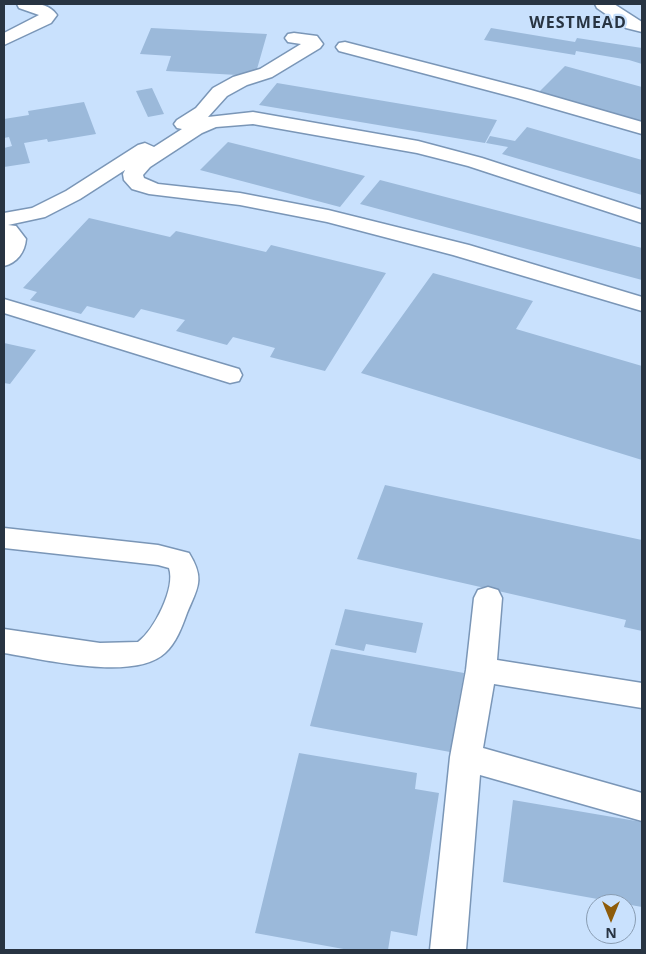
<!DOCTYPE html>
<style>
body{margin:0}
#map{position:relative;width:646px;height:954px;overflow:hidden;background:#c9e1fd;font-family:"Open Sans",sans-serif}
canvas{display:block}
.frame{position:absolute;inset:0;border:5px solid #283442;pointer-events:none}
.north{position:absolute;left:586px;top:894px;width:50px;height:50px;box-sizing:border-box;background:#c9e1fd;border:1px solid #899cb2;border-radius:50%;rotate:180deg;font-size:14px;font-weight:700;line-height:20px;text-align:center;color:#283442}
.north::after{content:'';display:block;margin:auto;width:18px;height:22px;background:#8e5c0a;clip-path:polygon(50% 0,100% 100%,50% 72%,0 100%)}
</style>
<div id="map">
<canvas width="646" height="954"></canvas>
<div class="frame"></div>
<div class="north">N</div>
</div>
<script>
const g = document.querySelector('canvas').getContext('2d');
g.lineJoin = 'round';
function paint(path, color) { g.fillStyle = color; g.fill(path, 'evenodd'); }
function strokePath(path, color, width, dash) { g.strokeStyle = color; g.lineWidth = width; g.lineCap = dash ? 'butt' : 'round'; g.setLineDash(dash || []); g.stroke(path); }
function write(font, color, halo, rows, align = 'center') {
  g.font = font + ' "Open Sans",sans-serif'; g.lineWidth = 4.5; g.setLineDash([]); g.textBaseline = 'middle'; g.strokeStyle = halo; g.fillStyle = color; for (const [text, x, y, turn = 0] of rows) {
    g.save(); g.translate(x, y); g.rotate((+turn || 0) * Math.PI / 180); g.textAlign = isNaN(turn) ? turn : align; if (halo) g.strokeText(text, 0, 0); g.fillText(text, 0, 0); g.restore();
  }
}
paint(new Path2D(`
 M 151,28 L 267,34 L 255,76 L 166,71 L 171,56 L 140,54 Z
 M 491,28 L 575,42 L 577,38 L 642,48 L 642,64 L 629,60 L 576,51 L 575,55 L 484,40 Z
 M 565,66 L 642,87 L 642,122 L 539,92 Z
 M 277,83 L 497,120 L 485,143 L 259,105 Z
 M 152,88 L 164,114 L 148,117 L 136,91 Z
 M 84,102 L 96,134 L 48,142 L 47,139 L 24,143 L 30,163 L 4,167 L 4,148 L 12,146 L 9,137 L 4,138 L 4,119 L 29,115 L 28,111 Z
 M 527,127 L 642,160 L 642,195 L 502,154 L 508,147 L 486,143 L 490,136 L 515,141 Z
 M 228,142 L 365,176 L 340,207 L 200,170 Z
 M 380,180 L 642,248 L 642,280 L 360,204 Z
 M 89,218 L 170,237 L 176,231 L 266,252 L 271,245 L 386,273 L 325,371 L 270,357 L 275,348 L 233,337 L 227,345 L 176,331 L 185,320 L 141,309 L 134,318 L 87,306 L 81,314 L 30,300 L 37,292 L 23,288 Z
 M 433,273 L 533,301 L 516,329 L 642,366 L 642,460 L 361,373 Z
 M 4,343 L 36,350 L 10,384 L 4,383 Z
 M 385,485 L 642,540 L 642,631 L 624,627 L 626,620 L 357,559 Z
 M 345,609 L 423,623 L 416,653 L 366,644 L 364,651 L 335,645 Z
 M 331,649 L 464,673 L 450,752 L 310,726 Z
 M 299,753 L 417,773 L 415,789 L 439,793 L 417,936 L 391,931 L 388,950 L 349,950 L 255,933 Z
 M 513,800 L 642,822 L 642,907 L 503,882 Z`), '#9bb9da');
const minor = new Path2D(`
 M 17,4 C 32,4 47,1 57,15 L 51,23 L 4,45 L 4,33 L 39,15 L 19,8 Z
 M 595,4 L 614,4 L 642,22 L 642,32 L 626,28 L 597,8 Z
 M 294,33 L 317,36 L 323,44 L 320,48 L 272,77 L 247,85 L 227,96 L 208,117 L 253,112 L 418,141 L 482,158 L 642,210 L 642,223 L 468,166 L 417,153 L 253,124 L 216,127 L 202,133 L 150,167 L 143,175 L 144,178 L 158,184 L 240,193 L 328,210 L 469,245 L 642,297 L 642,311 L 453,255 L 327,222 L 240,205 L 149,194 L 132,189 L 124,180 L 123,174 L 125,170 L 80,199 L 45,217 L 8,225 L 16,226 L 26,239 C 25,252 17,263 4,266 L 4,213 L 32,208 L 66,191 L 138,145 L 145,143 L 154,147 L 182,129 L 177,128 L 174,124 L 177,120 L 196,108 L 213,88 L 233,77 L 260,69 L 301,44 L 288,42 L 285,38 L 288,34 Z
 M 345,42 L 531,90 L 642,122 L 642,134 L 517,98 L 339,51 L 336,47 L 339,43 Z
 M 4,299 L 239,369 L 242,375 L 239,381 L 230,383 L 4,313 Z
 M 4,528 L 158,545 L 189,553 C 205,579 198,587 187,613 C 182,627 176,643 165,653 C 134,682 43,659 4,653 L 4,629 L 100,643 L 138,642 C 154,630 176,588 169,568 L 158,565 L 4,548 Z
 M 488,587 L 498,590 L 502,598 L 497,660 L 642,683 L 642,708 L 494,684 L 483,748 L 642,793 L 642,821 L 480,775 L 466,950 L 430,950 L 450,757 L 466,670 L 474,598 L 478,590 Z`);
strokePath(minor, '#7a96b7', 3);
paint(minor, '#fff');
g.letterSpacing = '1px';
write('bold 16px', '#283442', '#c9e1fd', [
 ["WESTMEAD",578,23]
]);
g.letterSpacing = '0px';
</script>
